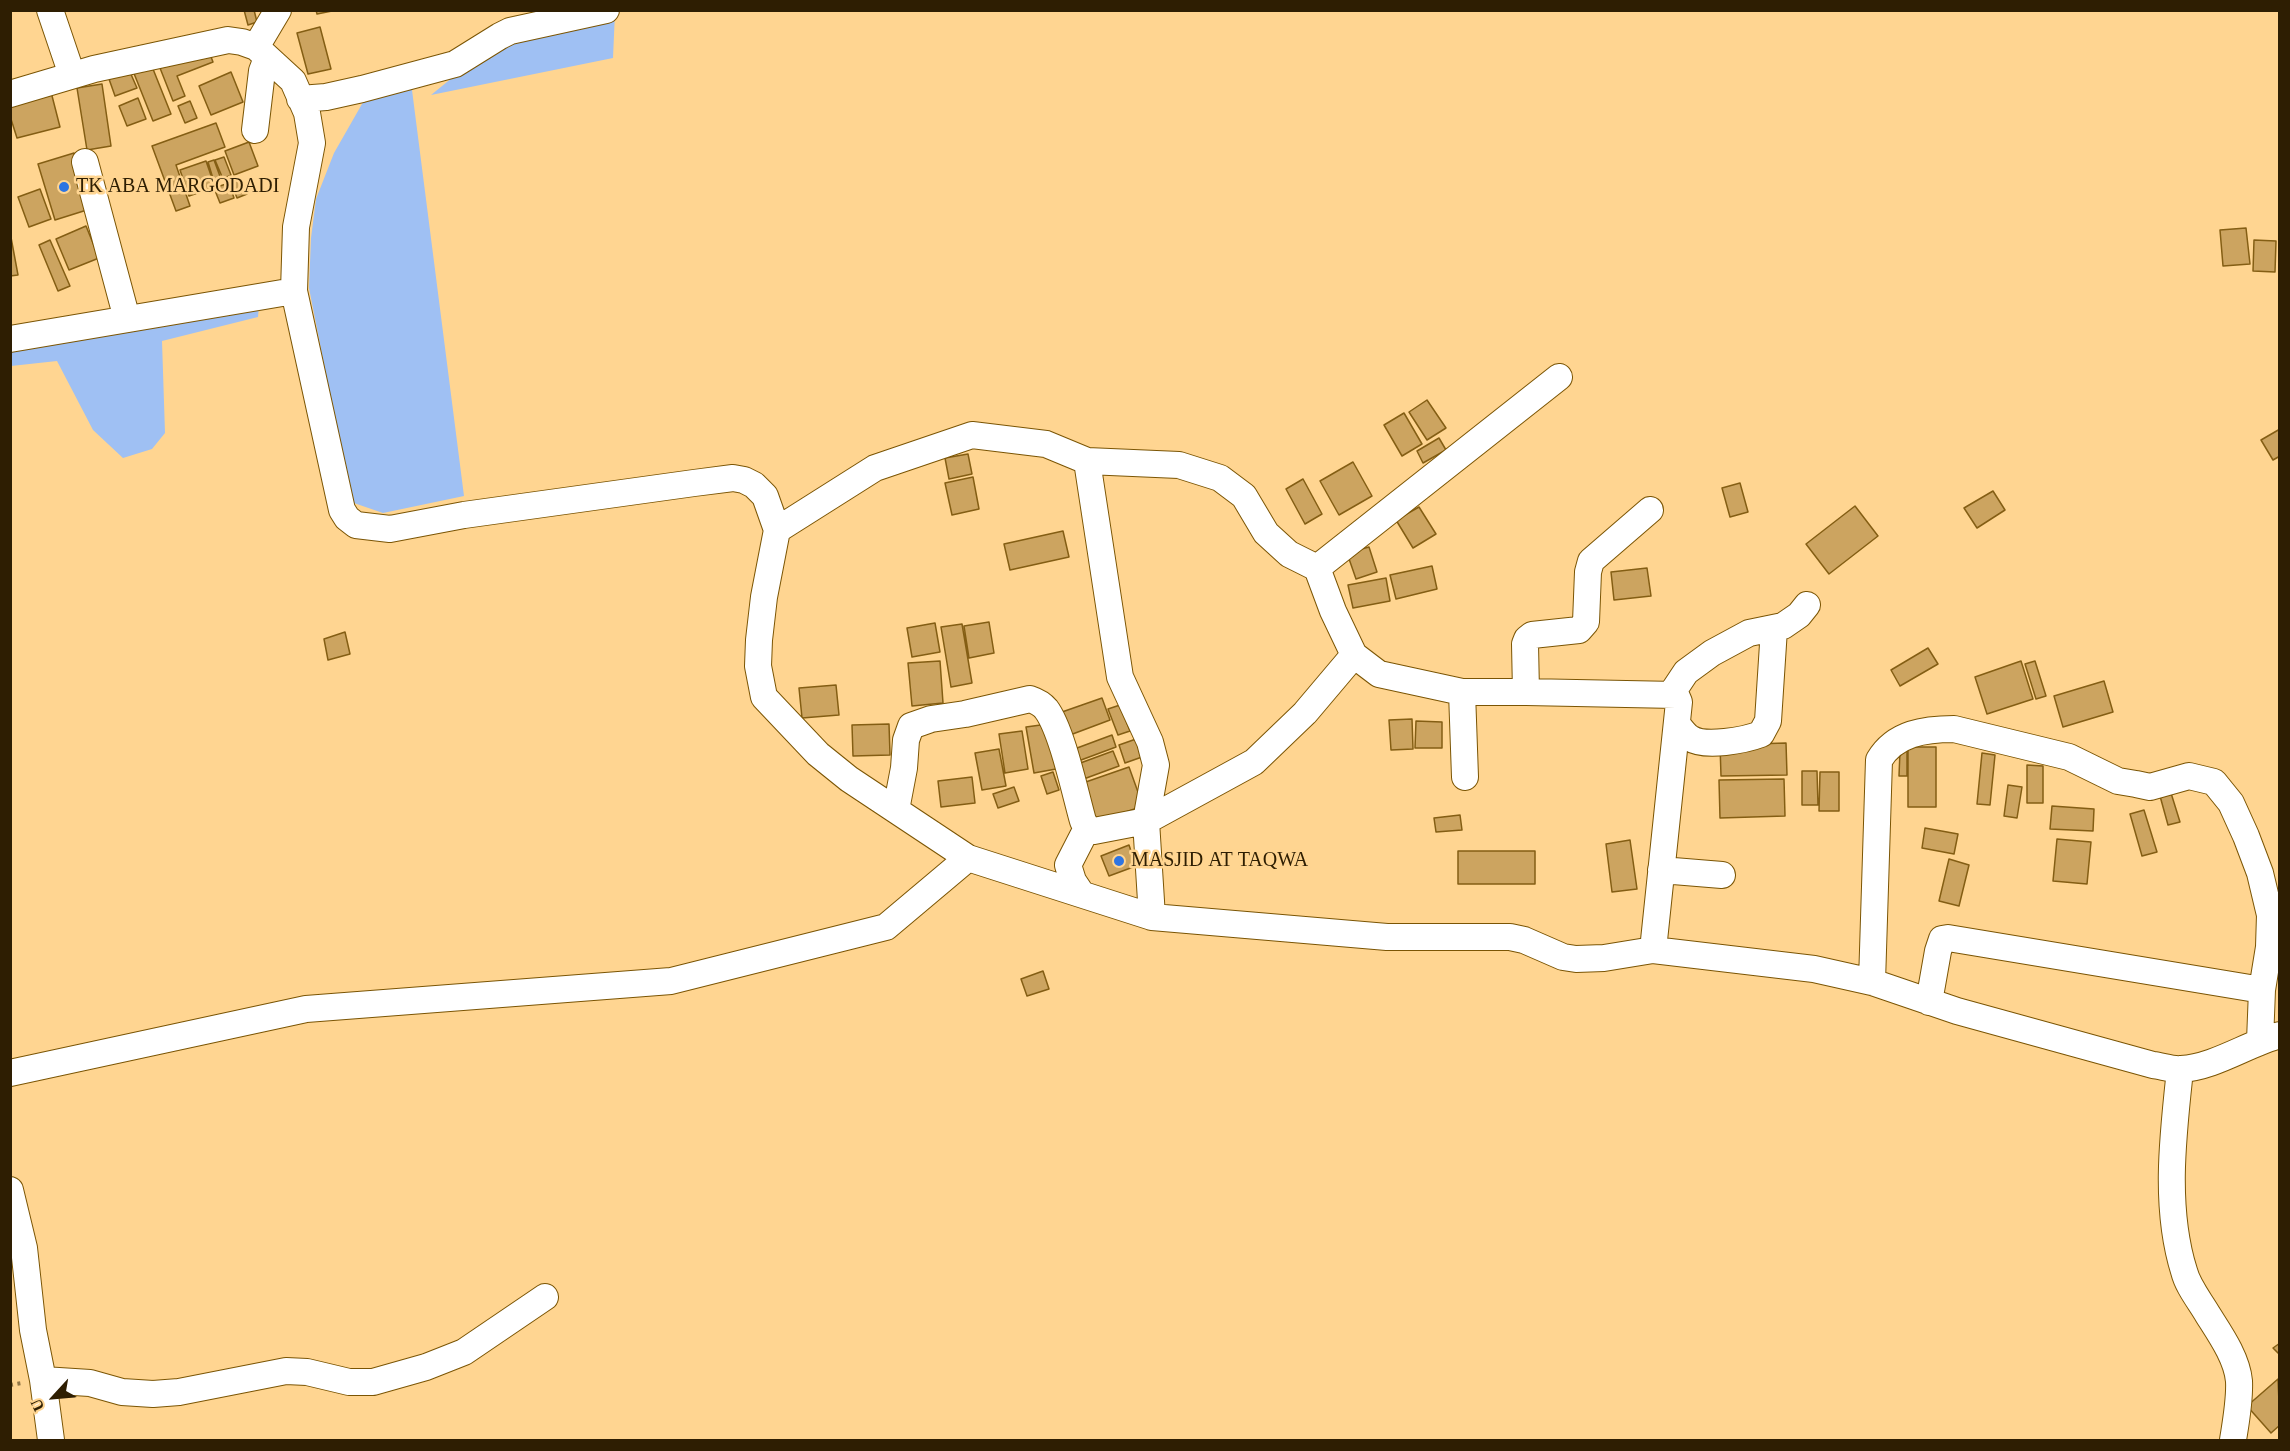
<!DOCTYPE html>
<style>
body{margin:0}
#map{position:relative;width:2290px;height:1451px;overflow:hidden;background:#ffd591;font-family:Georgia,serif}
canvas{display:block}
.frame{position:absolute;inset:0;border:12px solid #2e1e02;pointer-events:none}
.north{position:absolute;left:24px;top:1367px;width:60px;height:60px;-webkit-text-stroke:4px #ffd591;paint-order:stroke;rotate:244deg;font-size:16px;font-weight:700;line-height:24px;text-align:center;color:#2e1e02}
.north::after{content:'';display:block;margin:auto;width:21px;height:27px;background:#2e1e02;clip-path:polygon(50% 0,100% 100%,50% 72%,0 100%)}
</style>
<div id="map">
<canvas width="2290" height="1451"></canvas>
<div class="frame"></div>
<div class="north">U</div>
</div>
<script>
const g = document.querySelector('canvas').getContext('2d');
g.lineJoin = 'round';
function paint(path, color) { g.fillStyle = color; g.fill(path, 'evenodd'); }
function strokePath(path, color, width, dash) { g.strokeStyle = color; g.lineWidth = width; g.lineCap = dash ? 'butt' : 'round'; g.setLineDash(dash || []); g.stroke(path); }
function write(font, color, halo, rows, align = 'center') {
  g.font = font + ' Georgia,serif'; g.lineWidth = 5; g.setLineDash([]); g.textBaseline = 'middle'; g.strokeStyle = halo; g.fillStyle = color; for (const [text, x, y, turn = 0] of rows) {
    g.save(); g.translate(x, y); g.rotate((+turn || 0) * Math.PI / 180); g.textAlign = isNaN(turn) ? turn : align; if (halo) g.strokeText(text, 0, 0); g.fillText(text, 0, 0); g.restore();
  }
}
paint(new Path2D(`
 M 615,12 L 613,58 L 431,95 L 506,34 Z
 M 370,90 L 412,90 L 464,496 L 383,513 L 351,502 L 309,288 L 311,238 L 316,199 L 334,153 Z
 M 259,306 L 258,317 L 162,341 L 165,433 L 152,449 L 123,458 L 93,430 L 57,361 L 11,366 L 11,348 Z`), '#9fc0f3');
const building = new Path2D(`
 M 244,10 L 254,10 L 257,22 L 248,25 Z
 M 316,10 L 337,10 L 317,14 Z
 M 320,27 L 331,69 L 308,74 L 297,33 Z
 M 208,49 L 213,62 L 177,76 L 185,96 L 173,101 L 160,68 Z
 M 151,64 L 171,114 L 153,121 L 133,71 Z
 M 130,72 L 137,88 L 115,96 L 109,79 Z
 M 231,72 L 243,102 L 211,115 L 199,86 Z
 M 102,84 L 111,146 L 87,150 L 77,88 Z
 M 50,88 L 60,127 L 17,138 L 10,116 L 10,98 Z
 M 138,98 L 146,119 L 127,126 L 119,106 Z
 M 190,101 L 197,118 L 185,123 L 178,106 Z
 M 216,123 L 225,147 L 176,165 L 190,206 L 176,211 L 152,146 Z
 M 249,142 L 258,166 L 234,175 L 225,151 Z
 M 74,153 L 90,209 L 55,220 L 38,164 Z
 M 224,157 L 231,175 L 223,179 L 215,160 Z
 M 214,160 L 221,179 L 214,182 L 208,162 Z
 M 206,161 L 215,187 L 189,196 L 180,170 Z
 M 240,178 L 247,194 L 237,198 L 231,182 Z
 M 229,183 L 234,198 L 220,203 L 214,188 Z
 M 40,189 L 51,219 L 29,227 L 18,197 Z
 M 86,226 L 99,258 L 69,270 L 56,239 Z
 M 2246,228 L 2250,264 L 2223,266 L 2220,230 Z
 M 10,232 L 18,275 L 10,276 Z
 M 50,240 L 70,286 L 58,291 L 39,245 Z
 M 2254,240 L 2276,241 L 2275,272 L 2253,271 Z
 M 1427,400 L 1446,428 L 1427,440 L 1409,412 Z
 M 1404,413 L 1422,444 L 1402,456 L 1384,425 Z
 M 2280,429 L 2280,456 L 2273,460 L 2261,440 Z
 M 1439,438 L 1446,450 L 1423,463 L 1417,451 Z
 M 968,454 L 972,474 L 949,479 L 945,458 Z
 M 1353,462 L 1372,496 L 1339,515 L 1320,481 Z
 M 973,477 L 979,509 L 952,515 L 945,483 Z
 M 1303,479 L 1322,514 L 1305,524 L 1286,489 Z
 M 1740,483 L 1748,512 L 1730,517 L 1722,488 Z
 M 1993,491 L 2005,510 L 1977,528 L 1964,508 Z
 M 1855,506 L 1878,536 L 1829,574 L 1806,544 Z
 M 1419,507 L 1436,534 L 1413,548 L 1396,520 Z
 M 1063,531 L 1069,557 L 1010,570 L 1004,544 Z
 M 1369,547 L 1377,572 L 1356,579 L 1347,553 Z
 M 1432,566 L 1437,589 L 1396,599 L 1390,575 Z
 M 1647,568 L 1651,596 L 1614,600 L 1611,572 Z
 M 1386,578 L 1390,601 L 1353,608 L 1348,585 Z
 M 989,622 L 994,653 L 969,658 L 964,626 Z
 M 935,623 L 940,652 L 912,657 L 907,628 Z
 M 962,624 L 972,683 L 951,687 L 941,627 Z
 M 345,632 L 350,654 L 328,660 L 324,639 Z
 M 1928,648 L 1938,664 L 1900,686 L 1891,670 Z
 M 940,661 L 943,703 L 912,706 L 908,663 Z
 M 2021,661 L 2033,699 L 1987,714 L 1975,677 Z
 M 2035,661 L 2046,696 L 2036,699 L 2025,664 Z
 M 2104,681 L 2113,712 L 2063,727 L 2054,696 Z
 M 836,685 L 839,715 L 802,718 L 799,688 Z
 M 1102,698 L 1110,720 L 1070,735 L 1062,712 Z
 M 1120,705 L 1130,731 L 1118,735 L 1108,709 Z
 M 1412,719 L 1413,749 L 1391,750 L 1389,720 Z
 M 1416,721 L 1442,722 L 1442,748 L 1415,748 Z
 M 889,724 L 890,755 L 853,756 L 852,725 Z
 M 1048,724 L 1056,769 L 1034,773 L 1026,727 Z
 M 1022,731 L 1028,769 L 1005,773 L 999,734 Z
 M 1112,735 L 1116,747 L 1073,763 L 1069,751 Z
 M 1136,739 L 1142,757 L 1125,763 L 1119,745 Z
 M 1786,743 L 1787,775 L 1721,776 L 1720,745 Z
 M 1908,747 L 1936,747 L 1936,807 L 1908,807 Z
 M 999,749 L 1006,786 L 982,790 L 975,753 Z
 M 1113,751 L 1119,766 L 1081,780 L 1075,765 Z
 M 1900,751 L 1907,751 L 1907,776 L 1899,776 Z
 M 1982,753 L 1995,755 L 1990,805 L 1977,804 Z
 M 2027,765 L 2043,766 L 2043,803 L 2027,803 Z
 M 1129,767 L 1143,806 L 1094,823 L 1080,784 Z
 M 1802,771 L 1817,771 L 1818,805 L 1802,805 Z
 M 1053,772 L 1059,790 L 1047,794 L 1041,776 Z
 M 1820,772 L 1839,772 L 1839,811 L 1819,811 Z
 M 972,777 L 975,803 L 941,807 L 938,781 Z
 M 1784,779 L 1785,816 L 1720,818 L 1719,780 Z
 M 2008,785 L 2022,787 L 2017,818 L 2004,816 Z
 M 1014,787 L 1019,801 L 998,808 L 993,794 Z
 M 2171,793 L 2180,822 L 2168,825 L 2160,796 Z
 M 2052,806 L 2094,809 L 2093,831 L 2050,829 Z
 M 2144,810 L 2157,852 L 2142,856 L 2130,814 Z
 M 1460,815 L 1462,830 L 1436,832 L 1434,818 Z
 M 1925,828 L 1958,834 L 1954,854 L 1922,848 Z
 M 2057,839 L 2091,842 L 2087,884 L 2053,881 Z
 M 1630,840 L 1637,889 L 1612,892 L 1606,844 Z
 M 1129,845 L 1136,866 L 1109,876 L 1101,856 Z
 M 1458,851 L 1535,851 L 1535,884 L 1458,884 Z
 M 1949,859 L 1969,865 L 1959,906 L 1939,901 Z
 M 1043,971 L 1049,989 L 1027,996 L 1021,979 Z
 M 2280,1343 L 2280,1355 L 2273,1348 Z
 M 2278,1379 L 2280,1425 L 2271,1433 L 2247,1406 Z`);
paint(building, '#cca460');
strokePath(building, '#845e14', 1.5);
const minor = new Path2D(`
 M 50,10 L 72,75
 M 256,47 L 293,81 L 307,113 L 312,143 L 296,227 L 294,291 L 342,510 L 347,518 L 356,525 L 390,529 L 464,515 L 694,483 L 733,478 L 744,480 L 754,485 L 765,496 L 777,530 L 764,597 L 759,640 L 758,666 L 764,697 L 818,754 L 849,779 L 968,858 L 1152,917 L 1387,937 L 1510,937 L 1524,940 L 1563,957 L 1576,959 L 1604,958 L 1653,950 L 1814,969 L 1872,982 L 1957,1011 L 2153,1065 C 2162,1066 2173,1070 2181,1069 C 2215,1067 2247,1044 2280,1035
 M 10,94 L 94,69 L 228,40 L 242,42 L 256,47 L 278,10
 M 300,99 L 326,97 L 362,89 L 455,64 L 500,36 L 510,31 L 606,10
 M 255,130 L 262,71 L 267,58
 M 85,162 L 127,319
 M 10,339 L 294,291
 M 1087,461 L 1120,677 L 1150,742 L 1156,765 L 1146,821 L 1152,917
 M 777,530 L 875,468 L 972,435 L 1046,444 L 1087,461 L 1179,465 L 1220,478 L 1244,496 L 1266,533 L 1289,554 L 1317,568 L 1333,611 L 1354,655 L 1379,674 L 1462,692 L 1526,692 L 1676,695 L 1679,702 L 1653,950
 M 1317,568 L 1559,377
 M 1462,692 L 1465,777
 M 1526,692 L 1525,644 L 1527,639 L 1532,635 L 1579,630 L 1586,622 L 1588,572 L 1591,561 L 1650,510
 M 1672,693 L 1686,672 L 1712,653 L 1749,633 L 1783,626 L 1799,615 L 1807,605
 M 1677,724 C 1681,729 1685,735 1690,738 C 1705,748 1745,740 1761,734 L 1768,721 L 1774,629
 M 896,810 L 904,768 L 906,740 L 911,726 L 931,719 L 965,714 L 1030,699 C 1036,701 1041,703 1046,709 C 1062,730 1075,793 1083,821 L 1087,828 L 1094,831 L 1146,821 L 1254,762 L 1305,713 L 1354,655
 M 1661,870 L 1722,875
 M 1081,893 L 1073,881 L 1068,865 L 1087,828
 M 1872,982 L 1879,760 C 1895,733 1925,729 1954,729 L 2069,757 L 2118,781 L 2136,784 L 2150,787 L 2189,776 L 2214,782 L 2231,803 L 2246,836 L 2260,873 L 2270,915 L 2269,947 L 2262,990 L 2260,1041
 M 1929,1002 L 1938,951 L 1942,939 L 1948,938 L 2262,990
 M 2180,1070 C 2173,1135 2164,1207 2184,1271 C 2188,1287 2200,1301 2208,1315 C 2220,1334 2237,1358 2239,1381 C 2240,1400 2236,1421 2233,1440
 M 10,1073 L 306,1009 L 671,981 L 886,927 L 968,858
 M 10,1190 L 24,1248 L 33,1330 L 43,1380 L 51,1440
 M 43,1380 L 90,1383 L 122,1392 L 153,1394 L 179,1392 L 286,1371 L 307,1372 L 349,1382 L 373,1382 L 426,1367 L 464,1352 L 545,1297`);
strokePath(minor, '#7b5504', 28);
strokePath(new Path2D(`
 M 10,1385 L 22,1383`), '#927647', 4, [3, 4.5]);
strokePath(minor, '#fff', 26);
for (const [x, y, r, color] of [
 [64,187,6,"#2e75e2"],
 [1119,861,6,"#2e75e2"]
]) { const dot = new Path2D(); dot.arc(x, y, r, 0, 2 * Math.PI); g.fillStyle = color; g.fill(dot); strokePath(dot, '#ffd591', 2); }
write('20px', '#2e1e02', '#ffd591', [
 ["TK ABA MARGODADI",76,187],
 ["MASJID AT TAQWA",1131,861]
], 'left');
</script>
